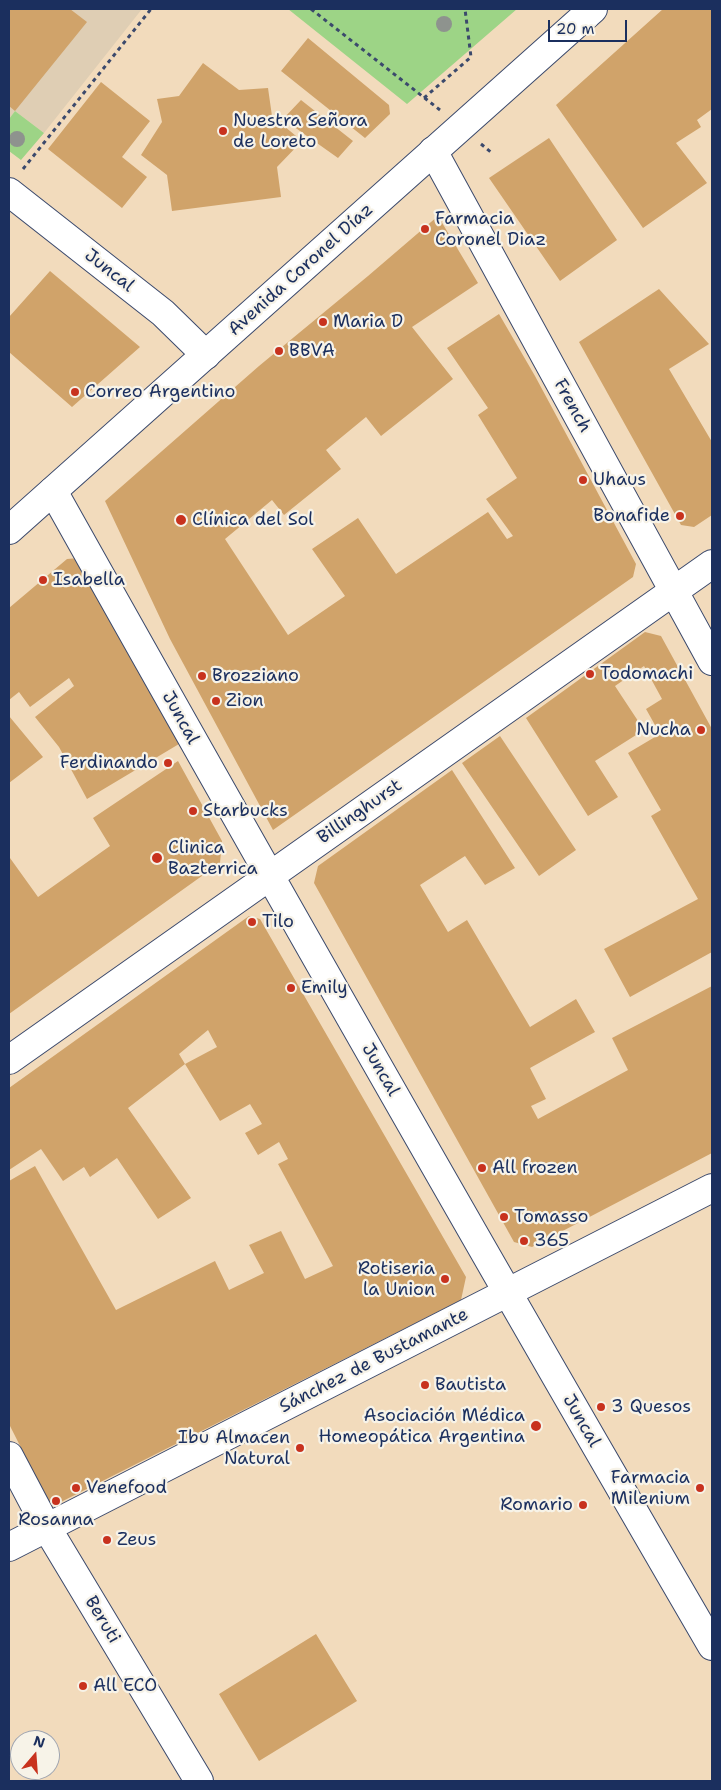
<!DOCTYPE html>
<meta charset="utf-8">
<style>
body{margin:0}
#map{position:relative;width:721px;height:1790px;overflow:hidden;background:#f2dbbc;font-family:"Shantell Sans",sans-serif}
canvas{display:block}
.frame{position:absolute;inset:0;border:10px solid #1b2f5e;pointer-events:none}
.north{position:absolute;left:10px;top:1730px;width:50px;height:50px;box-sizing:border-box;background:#f7f3e8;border:1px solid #9fa5b1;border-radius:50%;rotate:18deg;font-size:14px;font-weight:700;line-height:20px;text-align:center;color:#1b2f5e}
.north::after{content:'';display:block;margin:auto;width:18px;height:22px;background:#c8321e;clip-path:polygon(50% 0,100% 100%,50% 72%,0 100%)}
.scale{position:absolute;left:548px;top:20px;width:79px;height:22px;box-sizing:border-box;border:2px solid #1b2f5e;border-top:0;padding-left:6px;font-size:15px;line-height:18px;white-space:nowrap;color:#1b2f5e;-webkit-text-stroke:4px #f7f3e8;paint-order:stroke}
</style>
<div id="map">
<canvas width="721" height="1790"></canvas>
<div class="frame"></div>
<div class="north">N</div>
<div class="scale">20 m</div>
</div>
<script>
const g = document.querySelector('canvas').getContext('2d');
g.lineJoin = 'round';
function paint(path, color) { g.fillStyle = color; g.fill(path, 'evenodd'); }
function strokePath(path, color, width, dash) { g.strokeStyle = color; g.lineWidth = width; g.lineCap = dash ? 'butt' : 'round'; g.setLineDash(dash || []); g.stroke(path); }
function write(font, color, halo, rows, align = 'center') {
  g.font = font + ' "Shantell Sans",sans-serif'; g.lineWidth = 4.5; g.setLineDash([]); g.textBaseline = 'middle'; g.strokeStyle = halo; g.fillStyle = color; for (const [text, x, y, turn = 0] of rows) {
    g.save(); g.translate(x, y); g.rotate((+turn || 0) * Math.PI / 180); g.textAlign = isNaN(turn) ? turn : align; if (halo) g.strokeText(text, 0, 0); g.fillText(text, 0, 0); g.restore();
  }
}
paint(new Path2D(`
 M 9,9 L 142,9 L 44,133 L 15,111 L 9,119 Z`), '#dfceb4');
paint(new Path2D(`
 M 288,9 L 517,9 L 407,104 Z
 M 15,111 L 44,133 L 21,160 L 9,151 L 9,119 Z`), '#9dd486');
paint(new Path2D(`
 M 9,9 L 70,9 L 87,22 L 15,111 L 9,106 Z
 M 663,9 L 712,9 L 712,109 L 697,120 L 701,127 L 676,143 L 707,183 L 643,228 L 556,105 Z
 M 308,38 L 389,105 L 390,114 L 365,138 L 281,71 Z
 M 203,63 L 239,90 L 268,88 L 272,116 L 302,141 L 277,167 L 281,197 L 172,211 L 167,175 L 141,155 L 162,122 L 157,99 L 179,96 Z
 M 101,82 L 150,121 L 122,157 L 147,177 L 122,208 L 48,149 Z
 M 301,100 L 353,141 L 338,158 L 283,119 Z
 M 549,138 L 617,240 L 560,281 L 489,178 Z
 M 438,216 L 478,283 L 412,327 L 453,379 L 381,436 L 366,417 L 326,450 L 341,469 L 284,515 L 272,500 L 225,539 L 288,635 L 345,596 L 312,549 L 358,518 L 396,574 L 488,512 L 507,539 L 513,536 L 486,499 L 517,478 L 478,415 L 488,408 L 447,348 L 499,314 L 535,376 L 636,564 L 633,577 L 273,830 L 170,639 L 105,501 L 259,366 L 368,276 Z
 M 50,271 L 140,347 L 72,407 L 9,352 L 9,317 Z
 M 659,289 L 709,344 L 669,369 L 712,442 L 712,515 L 694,527 L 681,525 L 579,342 Z
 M 79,558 L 179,744 L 87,799 L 59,747 L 35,717 L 74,686 L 69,678 L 30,707 L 19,692 L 9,700 L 9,608 L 67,559 Z
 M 645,632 L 661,636 L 712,729 L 712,952 L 630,997 L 604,949 L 698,899 L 651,816 L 661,810 L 628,753 L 660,734 L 646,709 L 662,699 L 644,666 L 615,686 L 644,730 L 595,761 L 618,797 L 588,816 L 526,718 Z
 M 9,716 L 43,757 L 9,783 Z
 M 500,736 L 576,850 L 539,876 L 462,763 Z
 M 178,761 L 222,841 L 220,863 L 9,1014 L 9,859 L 10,858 L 38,897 L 110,846 L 93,818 Z
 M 452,770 L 515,868 L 485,885 L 465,856 L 420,885 L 448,932 L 467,920 L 530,1027 L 576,999 L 595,1032 L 530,1068 L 546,1099 L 531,1106 L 538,1119 L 628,1070 L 612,1038 L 712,986 L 712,1153 L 532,1247 L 514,1242 L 314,883 L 318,866 Z
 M 249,916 L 260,919 L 466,1277 L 461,1300 L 51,1507 L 9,1424 L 9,1181 L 35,1166 L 116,1310 L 215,1261 L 229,1290 L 264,1273 L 249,1245 L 281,1231 L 305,1279 L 333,1266 L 278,1164 L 288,1159 L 279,1142 L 258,1155 L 245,1133 L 262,1124 L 250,1104 L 220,1121 L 185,1064 L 217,1047 L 208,1030 L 179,1054 L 185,1064 L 128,1108 L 191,1198 L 158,1219 L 117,1158 L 90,1177 L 84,1167 L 63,1181 L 41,1149 L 9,1170 L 9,1088 Z
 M 316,1634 L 357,1701 L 259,1761 L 219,1694 Z`), '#d0a36a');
const minor = new Path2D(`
 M 433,151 L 712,661
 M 9,192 L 163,313 L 206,355
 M 53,491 C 270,878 489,1263 712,1646
 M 9,1060 L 712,564
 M 9,1456 L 47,1528 L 199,1781
 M 9,1547 L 712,1188`);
const major = new Path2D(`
 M 9,530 L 593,9`);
strokePath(minor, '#3b496c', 30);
strokePath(major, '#3b496c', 30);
strokePath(new Path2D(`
 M 311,9 L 440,110
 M 424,98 L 471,57 L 465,9
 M 481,144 L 492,153
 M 23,169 L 151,9`), '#3b496c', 3, [4, 4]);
strokePath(minor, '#fff', 28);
strokePath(major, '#fff', 28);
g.fillStyle = '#8e938e';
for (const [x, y] of [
 [444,24],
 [17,139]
]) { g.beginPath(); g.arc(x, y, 8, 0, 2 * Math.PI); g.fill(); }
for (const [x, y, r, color] of [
 [223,131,5,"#c8321e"],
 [425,229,5,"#c8321e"],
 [323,322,5,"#c8321e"],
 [279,351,5,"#c8321e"],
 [75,392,5,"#c8321e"],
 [583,480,5,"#c8321e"],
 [680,516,5,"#c8321e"],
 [181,520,6,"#c8321e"],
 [43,580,5,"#c8321e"],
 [590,674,5,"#c8321e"],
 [202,676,5,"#c8321e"],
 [216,701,5,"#c8321e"],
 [701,730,5,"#c8321e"],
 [168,763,5,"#c8321e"],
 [193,811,5,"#c8321e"],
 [157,858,6,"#c8321e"],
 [252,922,5,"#c8321e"],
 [291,988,5,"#c8321e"],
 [482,1168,5,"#c8321e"],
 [504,1217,5,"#c8321e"],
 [524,1241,5,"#c8321e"],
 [445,1279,5,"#c8321e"],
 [425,1385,5,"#c8321e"],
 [601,1407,5,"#c8321e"],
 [536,1426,6,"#c8321e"],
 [300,1448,5,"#c8321e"],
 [76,1488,5,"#c8321e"],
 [700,1488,5,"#c8321e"],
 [56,1501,5,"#c8321e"],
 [583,1505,5,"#c8321e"],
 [107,1540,5,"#c8321e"],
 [83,1686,5,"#c8321e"]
]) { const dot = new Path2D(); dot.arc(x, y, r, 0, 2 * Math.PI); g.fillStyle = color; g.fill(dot); strokePath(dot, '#f7f3e8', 2); }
write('18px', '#1b2f5e', '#f7f3e8', [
 ["Nuestra Señora",233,121],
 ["de Loreto",233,142],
 ["Farmacia",435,219],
 ["Coronel Diaz",435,240],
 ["Maria D",333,322],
 ["BBVA",289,351],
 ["Correo Argentino",85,392],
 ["Uhaus",593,480],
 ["Bonafide",670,516,"right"],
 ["Clínica del Sol",192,520],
 ["Isabella",53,580],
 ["Todomachi",600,674],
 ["Brozziano",212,676],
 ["Zion",226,701],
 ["Nucha",691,730,"right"],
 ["Ferdinando",158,763,"right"],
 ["Starbucks",203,811],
 ["Clinica",168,848],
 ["Bazterrica",168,869],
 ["Tilo",262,922],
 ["Emily",301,988],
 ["All frozen",492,1168],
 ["Tomasso",514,1217],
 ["365",534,1241],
 ["Rotiseria",435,1269,"right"],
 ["la Union",435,1290,"right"],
 ["Bautista",435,1385],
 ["3 Quesos",611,1407],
 ["Asociación Médica",525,1416,"right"],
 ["Homeopática Argentina",525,1437,"right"],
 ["Ibu Almacen",290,1438,"right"],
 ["Natural",290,1459,"right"],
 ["Farmacia",690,1478,"right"],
 ["Milenium",690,1499,"right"],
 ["Venefood",86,1488],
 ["Romario",573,1505,"right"],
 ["Rosanna",56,1520,"center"],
 ["Zeus",117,1540],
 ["All ECO",93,1686]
], 'left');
write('18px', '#1b2f5e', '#f7f3e8', [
 ["Avenida Coronel Díaz",301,270,-42],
 ["Juncal",109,271,38],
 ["French",572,406,61],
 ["Juncal",180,718,61],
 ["Billinghurst",360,812,-35],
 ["Juncal",380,1070,60],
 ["Sánchez de Bustamante",374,1361,-27],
 ["Juncal",581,1421,60],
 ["Beruti",102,1620,59]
]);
</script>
